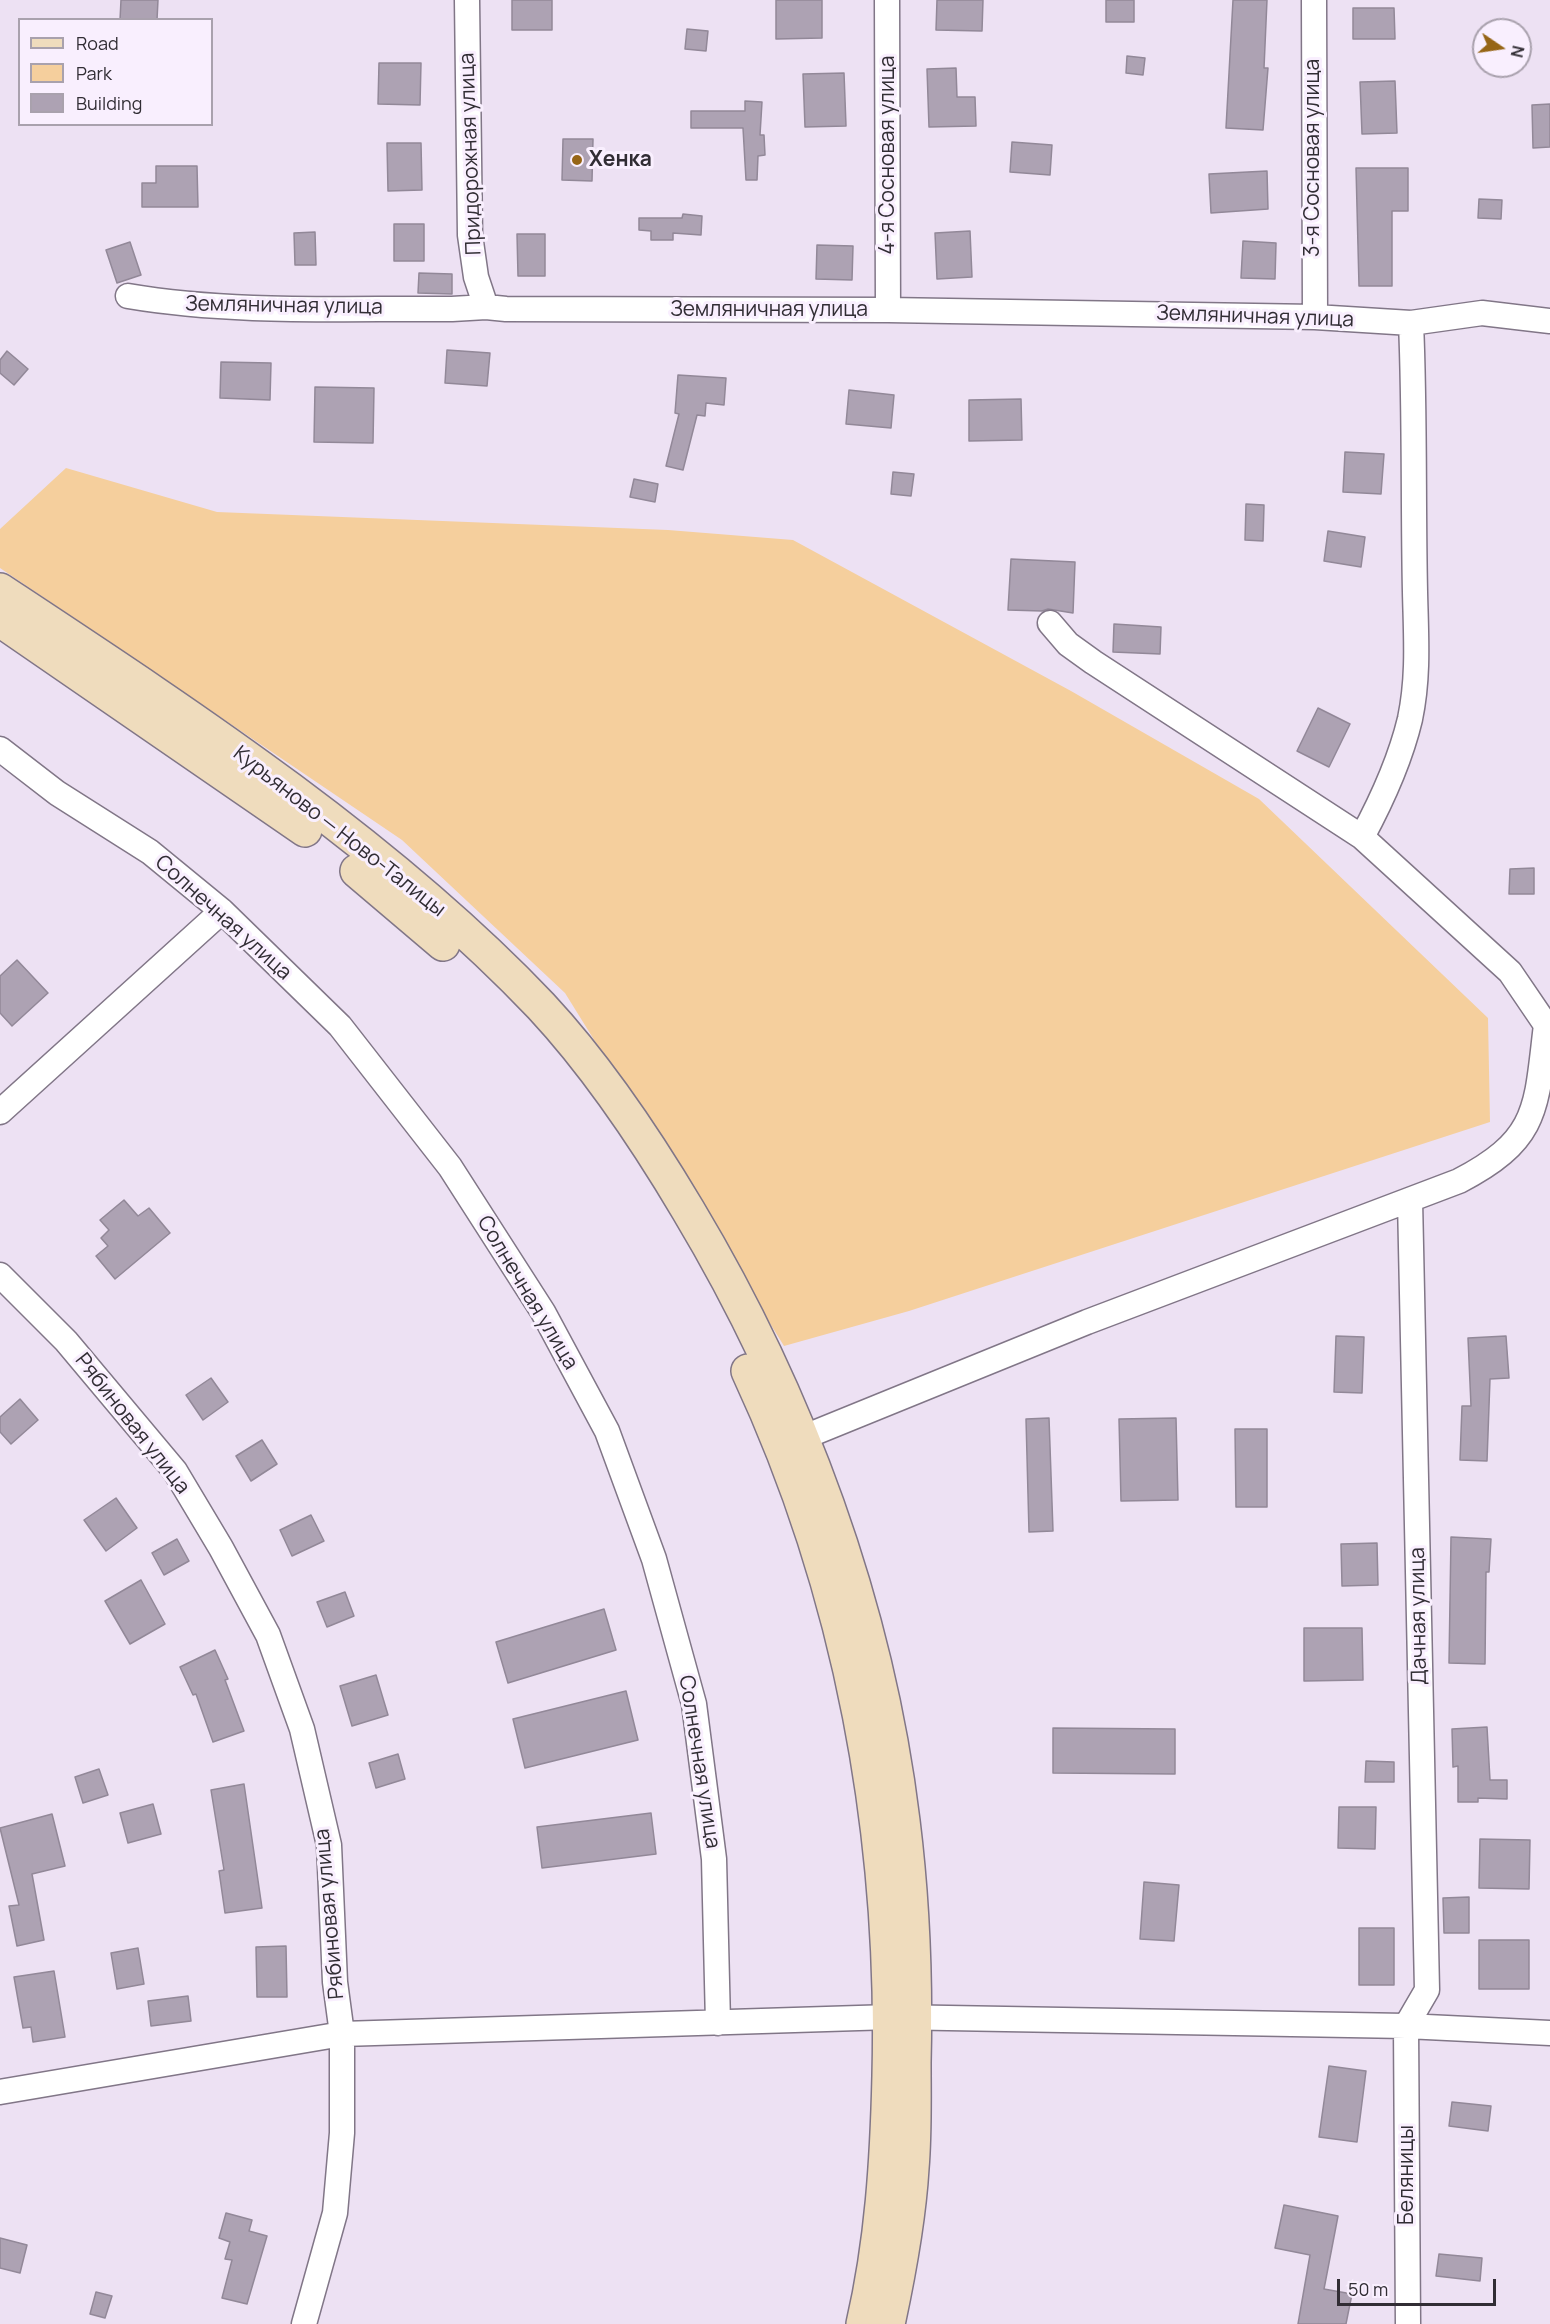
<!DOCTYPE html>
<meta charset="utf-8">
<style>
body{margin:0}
#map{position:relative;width:1550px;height:2324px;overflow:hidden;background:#ede1f3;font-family:Manrope,sans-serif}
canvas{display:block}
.legend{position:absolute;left:18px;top:18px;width:195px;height:108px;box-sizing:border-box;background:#f9effe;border:2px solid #a9a1ad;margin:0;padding:8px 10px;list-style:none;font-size:18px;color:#312d34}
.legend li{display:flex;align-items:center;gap:12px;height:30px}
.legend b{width:30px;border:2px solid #a9a1ad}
.north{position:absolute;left:1472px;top:18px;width:60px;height:60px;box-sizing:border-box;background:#f9effe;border:2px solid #a9a1ad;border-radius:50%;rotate:103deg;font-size:16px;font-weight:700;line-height:24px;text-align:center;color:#312d34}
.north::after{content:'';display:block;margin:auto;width:21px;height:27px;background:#966516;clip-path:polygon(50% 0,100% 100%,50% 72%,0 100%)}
.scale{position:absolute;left:1337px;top:2279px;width:159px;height:27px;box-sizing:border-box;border:3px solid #312d34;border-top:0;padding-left:8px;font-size:18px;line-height:21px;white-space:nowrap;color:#312d34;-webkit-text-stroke:4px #f9effe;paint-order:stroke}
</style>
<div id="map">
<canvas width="1550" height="2324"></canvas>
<ul class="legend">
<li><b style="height:8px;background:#efdcbd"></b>Road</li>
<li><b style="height:16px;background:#f5cf9d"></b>Park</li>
<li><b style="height:16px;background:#ada2b3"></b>Building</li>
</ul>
<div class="north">N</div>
<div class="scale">50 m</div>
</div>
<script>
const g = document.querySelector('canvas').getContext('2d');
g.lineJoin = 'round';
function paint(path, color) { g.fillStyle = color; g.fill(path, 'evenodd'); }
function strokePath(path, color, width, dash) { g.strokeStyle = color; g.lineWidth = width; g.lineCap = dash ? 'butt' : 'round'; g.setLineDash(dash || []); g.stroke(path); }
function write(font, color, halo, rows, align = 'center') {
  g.font = font + ' Manrope,sans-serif'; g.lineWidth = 6; g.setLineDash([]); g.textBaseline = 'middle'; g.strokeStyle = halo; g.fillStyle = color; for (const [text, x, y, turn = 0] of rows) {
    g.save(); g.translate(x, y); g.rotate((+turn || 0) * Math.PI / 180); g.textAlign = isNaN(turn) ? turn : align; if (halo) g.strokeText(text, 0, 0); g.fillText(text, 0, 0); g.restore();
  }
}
paint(new Path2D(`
 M 66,468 L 217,512 L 668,530 L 793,540 L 1071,691 L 1259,799 L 1488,1018 L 1490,1122 L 909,1311 L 784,1346 L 565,993 L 402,840 L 0,568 L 0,529 Z`), '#f5cf9d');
const building = new Path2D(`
 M 121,0 L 158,0 L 157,20 L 120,20 Z
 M 512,0 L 552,0 L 552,30 L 512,30 Z
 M 776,0 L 822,0 L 822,38 L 776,39 Z
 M 937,0 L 983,0 L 982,31 L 936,30 Z
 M 1106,0 L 1134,0 L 1134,22 L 1106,22 Z
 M 1233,0 L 1267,0 L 1264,68 L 1268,68 L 1263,130 L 1226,128 Z
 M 1353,8 L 1394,8 L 1395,39 L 1353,39 Z
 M 687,29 L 708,31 L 706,51 L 685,49 Z
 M 1127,56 L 1145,58 L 1143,75 L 1126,73 Z
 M 379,63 L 421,63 L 420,105 L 378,104 Z
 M 956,68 L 957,97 L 975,97 L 976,126 L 929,127 L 927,69 Z
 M 844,73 L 846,126 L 805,127 L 803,74 Z
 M 1395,81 L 1397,133 L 1362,134 L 1360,82 Z
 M 745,101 L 762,102 L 760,135 L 764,135 L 765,155 L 758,156 L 757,180 L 746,180 L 743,128 L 691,128 L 691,111 L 745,111 Z
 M 1550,104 L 1550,147 L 1533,148 L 1532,105 Z
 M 563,139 L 593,139 L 592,181 L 562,180 Z
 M 1012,142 L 1052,145 L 1050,175 L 1010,172 Z
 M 387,143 L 421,143 L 422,190 L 388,191 Z
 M 156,166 L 197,166 L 198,207 L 142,207 L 142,183 L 156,183 Z
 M 1356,168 L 1408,168 L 1408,211 L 1392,211 L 1392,286 L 1359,286 Z
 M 1267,171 L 1268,209 L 1211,213 L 1209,174 Z
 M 1479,199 L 1502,200 L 1501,219 L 1478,218 Z
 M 683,214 L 702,216 L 701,235 L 673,233 L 673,240 L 651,240 L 651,231 L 639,230 L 639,218 L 682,218 Z
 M 394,224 L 424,224 L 424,261 L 394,261 Z
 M 970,231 L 972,277 L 937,279 L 935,233 Z
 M 315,232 L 316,265 L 295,265 L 294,233 Z
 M 517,234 L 545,234 L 545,276 L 518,276 Z
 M 1243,241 L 1276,243 L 1275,279 L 1241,278 Z
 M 130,242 L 141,275 L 117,283 L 106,250 Z
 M 817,245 L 853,246 L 852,280 L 816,279 Z
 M 419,273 L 452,274 L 452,294 L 418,293 Z
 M 447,350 L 490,353 L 487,386 L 445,383 Z
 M 7,351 L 28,369 L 14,385 L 0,373 L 0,360 Z
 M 221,362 L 271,363 L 270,400 L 220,398 Z
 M 678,375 L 726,378 L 724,405 L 706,403 L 705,416 L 697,415 L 683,470 L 666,466 L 679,414 L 675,413 Z
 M 315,387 L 374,388 L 373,443 L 314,442 Z
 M 849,390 L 894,395 L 891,428 L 846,424 Z
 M 1021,399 L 1022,440 L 969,441 L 969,400 Z
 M 1345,452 L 1384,454 L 1381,494 L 1343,492 Z
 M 893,472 L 914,474 L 911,496 L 891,494 Z
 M 634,479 L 658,484 L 655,502 L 630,497 Z
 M 1246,504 L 1264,505 L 1263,541 L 1245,540 Z
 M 1328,531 L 1365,537 L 1361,567 L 1324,561 Z
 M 1011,559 L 1075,562 L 1073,613 L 1048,609 L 1042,611 L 1008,610 Z
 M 1114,624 L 1161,627 L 1160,654 L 1113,652 Z
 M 1318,708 L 1350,724 L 1329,767 L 1297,751 Z
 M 1534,868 L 1534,894 L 1509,894 L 1510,869 Z
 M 17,960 L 48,993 L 12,1026 L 0,1013 L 0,976 Z
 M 124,1200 L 138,1216 L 149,1208 L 170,1233 L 115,1279 L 96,1256 L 108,1246 L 101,1238 L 109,1230 L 100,1220 Z
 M 1336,1336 L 1364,1337 L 1362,1393 L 1334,1392 Z
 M 1506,1336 L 1509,1378 L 1490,1379 L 1487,1461 L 1460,1460 L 1462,1406 L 1471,1406 L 1468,1338 Z
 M 211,1378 L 228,1402 L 203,1420 L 186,1395 Z
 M 20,1399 L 38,1420 L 11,1444 L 0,1432 L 0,1417 Z
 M 1049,1418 L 1053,1531 L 1029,1532 L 1026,1419 Z
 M 1176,1418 L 1178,1500 L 1121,1501 L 1119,1419 Z
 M 1235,1429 L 1267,1429 L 1267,1507 L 1236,1507 Z
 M 262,1440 L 277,1464 L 251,1481 L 236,1456 Z
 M 116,1498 L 137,1528 L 106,1551 L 84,1520 Z
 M 311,1515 L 324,1541 L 292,1556 L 280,1530 Z
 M 1451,1537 L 1491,1539 L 1489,1572 L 1486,1572 L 1485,1664 L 1449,1663 Z
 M 177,1539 L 189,1561 L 164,1575 L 152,1553 Z
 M 1377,1543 L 1378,1585 L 1342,1586 L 1341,1544 Z
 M 141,1580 L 165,1624 L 130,1644 L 105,1601 Z
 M 345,1592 L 354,1616 L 327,1627 L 317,1602 Z
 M 604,1609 L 616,1650 L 508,1683 L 496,1642 Z
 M 1304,1628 L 1362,1628 L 1363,1680 L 1304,1681 Z
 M 215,1650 L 228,1679 L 225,1680 L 244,1731 L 213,1742 L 196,1694 L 193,1695 L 180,1667 Z
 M 376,1675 L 388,1715 L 352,1726 L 340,1686 Z
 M 626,1691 L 638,1740 L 525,1768 L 513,1719 Z
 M 1487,1727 L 1490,1780 L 1507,1780 L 1507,1799 L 1478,1798 L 1478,1802 L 1458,1802 L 1458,1766 L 1453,1767 L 1452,1729 Z
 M 1053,1728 L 1175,1729 L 1175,1774 L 1053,1773 Z
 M 398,1754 L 405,1779 L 376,1788 L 369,1763 Z
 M 1366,1761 L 1394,1762 L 1394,1782 L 1365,1782 Z
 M 99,1769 L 108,1795 L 83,1803 L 75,1777 Z
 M 244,1784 L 262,1908 L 225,1913 L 219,1871 L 224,1870 L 211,1790 Z
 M 153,1804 L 161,1834 L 128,1843 L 120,1813 Z
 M 1339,1807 L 1376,1807 L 1375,1849 L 1338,1848 Z
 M 651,1813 L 656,1854 L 542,1868 L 537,1827 Z
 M 52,1814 L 65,1866 L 32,1874 L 44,1940 L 17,1946 L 9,1906 L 19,1905 L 0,1828 Z
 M 1480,1839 L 1530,1840 L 1529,1889 L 1479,1888 Z
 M 1144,1882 L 1179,1885 L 1174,1941 L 1140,1939 Z
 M 1469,1897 L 1469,1933 L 1444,1933 L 1443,1898 Z
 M 1359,1928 L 1394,1928 L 1394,1985 L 1359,1985 Z
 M 1479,1940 L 1529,1940 L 1529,1989 L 1479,1989 Z
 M 286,1946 L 287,1997 L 257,1997 L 256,1947 Z
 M 138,1948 L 144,1984 L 117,1989 L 111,1953 Z
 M 54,1971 L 65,2037 L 33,2042 L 31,2027 L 23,2028 L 14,1977 Z
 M 188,1996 L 191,2021 L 151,2026 L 148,2001 Z
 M 1329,2066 L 1366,2071 L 1357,2142 L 1319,2137 Z
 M 1452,2102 L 1491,2106 L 1488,2131 L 1449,2126 Z
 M 1284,2205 L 1338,2216 L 1324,2289 L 1352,2294 L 1346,2324 L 1298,2324 L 1310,2255 L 1275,2248 Z
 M 226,2213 L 252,2220 L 249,2231 L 267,2236 L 247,2304 L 222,2298 L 232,2260 L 225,2259 L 230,2242 L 219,2238 Z
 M 0,2238 L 27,2245 L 20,2273 L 0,2268 Z
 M 1439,2254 L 1482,2258 L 1480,2281 L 1436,2276 Z
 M 96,2292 L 112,2296 L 105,2318 L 90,2314 Z`);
paint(building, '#ada2b3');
strokePath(building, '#928898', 1.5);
const minor = new Path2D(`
 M 467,0 L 470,235 L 476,277 L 486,307
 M 887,0 L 888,310
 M 1314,0 L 1315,317
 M 128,296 C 234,314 345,308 452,309 L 486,307 L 506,309 L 888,310 L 1315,317 L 1411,323 L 1482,313 L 1550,321
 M 1050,623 L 1068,644 L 1093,662 L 1362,837 L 1510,972 L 1546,1025
 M 0,749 L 57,793 L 150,852 L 222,911 L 340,1026 L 450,1167 L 543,1312 L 607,1431 L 654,1559 L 694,1704 L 714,1859 L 718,2023
 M 1362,837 C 1382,800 1400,761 1410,719 C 1419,676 1416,636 1415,592 C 1413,502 1415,413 1411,323
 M 0,1112 L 222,911
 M 0,1275 L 66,1341 L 175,1471 L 221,1548 L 268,1635 L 302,1729 L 329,1845 L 335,1982 L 342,2034 L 342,2133 L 335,2213 L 304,2324
 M 787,1444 L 1087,1322 L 1459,1181 C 1540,1139 1536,1107 1546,1025
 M 1406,2026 L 1427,1990 L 1410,1200
 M 1406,2026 L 1408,2324
 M 0,2092 L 342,2034 L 891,2017 L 1406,2026 L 1550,2033`);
const secondary = new Path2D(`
 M 0,590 C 186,713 387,844 541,1006 C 596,1065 647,1141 688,1210 C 799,1395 877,1607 903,1821 C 913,1901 916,1983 914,2063 C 914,2098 915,2133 912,2168 C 909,2220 899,2273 888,2324
 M 0,620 L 305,830
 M 357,871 L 443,944
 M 748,1371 C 851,1592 895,1833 889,2076 C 887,2160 882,2242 863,2324`);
strokePath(minor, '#817687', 27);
strokePath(secondary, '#817687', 36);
strokePath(minor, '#fff', 24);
strokePath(secondary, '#efdcbd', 33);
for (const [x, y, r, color] of [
 [577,160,6,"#966516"]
]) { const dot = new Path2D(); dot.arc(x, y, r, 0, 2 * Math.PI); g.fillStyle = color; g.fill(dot); strokePath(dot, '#f9effe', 2); }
write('21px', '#312d34', '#f9effe', [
 ["Придорожная улица",471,154,-92],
 ["4-я Сосновая улица",888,155,-90],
 ["3-я Сосновая улица",1313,158,-90],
 ["Земляничная улица",284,306,1],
 ["Земляничная улица",769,310],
 ["Земляничная улица",1255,317,2],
 ["Курьяново — Ново-Талицы",339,832,38],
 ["Солнечная улица",223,918,42],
 ["Солнечная улица",527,1293,59],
 ["Рябиновая улица",132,1424,52],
 ["Дачная улица",1419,1616,-91],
 ["Солнечная улица",699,1762,81],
 ["Рябиновая улица",330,1914,-95],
 ["Беляницы",1407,2175,-90]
]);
write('bold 21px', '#312d34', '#f9effe', [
 ["Хенка",589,160]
], 'left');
</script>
